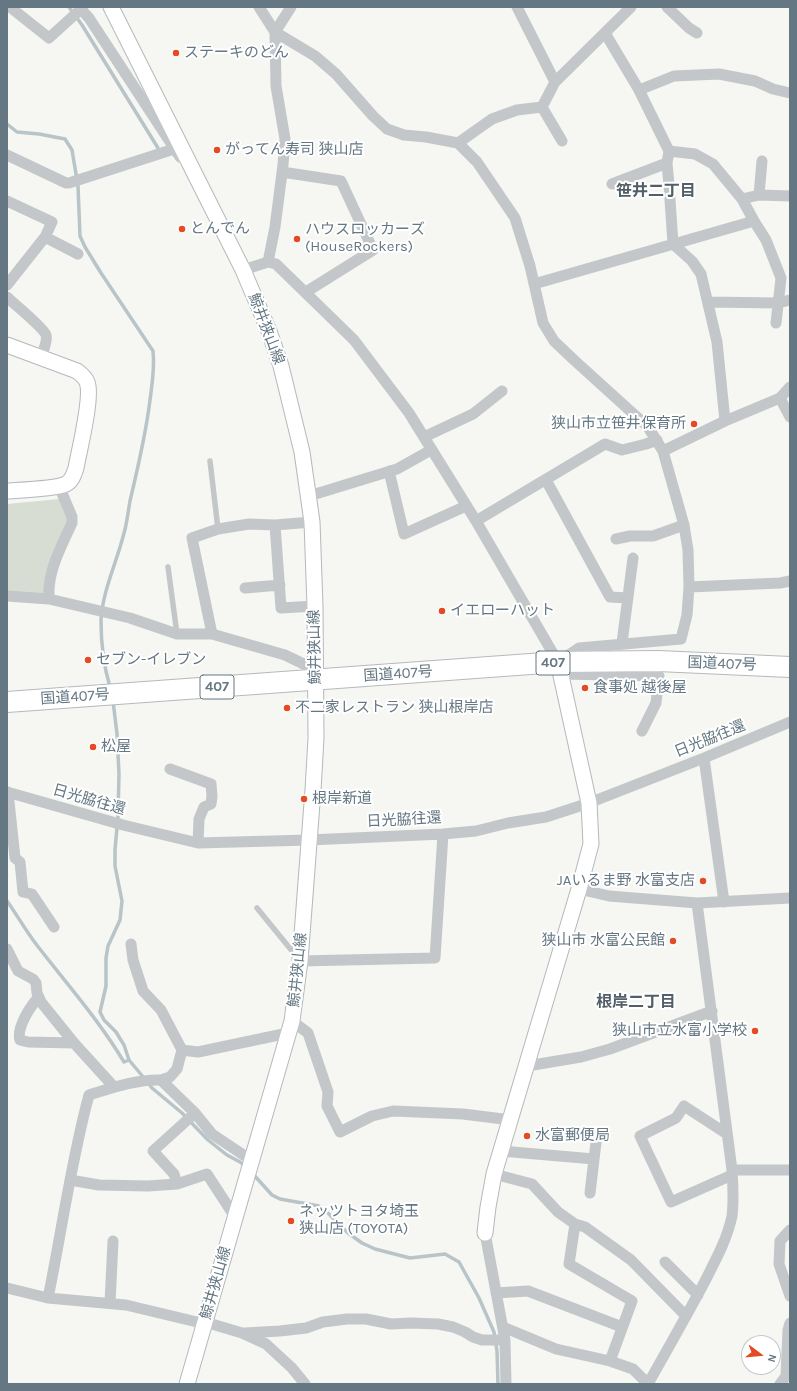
<!DOCTYPE html>
<meta charset="utf-8">
<style>
body{margin:0}
#map{position:relative;width:797px;height:1391px;overflow:hidden;background:#f6f6f2;font-family:Karla,sans-serif}
canvas{display:block}
.frame{position:absolute;inset:0;border:8px solid #647783;pointer-events:none}
.north{position:absolute;left:741px;top:1335px;width:40px;height:40px;box-sizing:border-box;background:#fff;border:1px solid #c1c9cd;border-radius:50%;rotate:106deg;font-size:11px;font-weight:700;line-height:16px;text-align:center;color:#647783}
.north::after{content:'';display:block;margin:auto;width:14px;height:18px;background:#e44b24;clip-path:polygon(50% 0,100% 100%,50% 72%,0 100%)}
</style>
<div id="map">
<canvas width="797" height="1391"></canvas>
<div class="frame"></div>
<div class="north">N</div>
</div>
<script>
const g = document.querySelector('canvas').getContext('2d');
g.lineJoin = 'round';
function paint(path, color) { g.fillStyle = color; g.fill(path, 'evenodd'); }
function strokePath(path, color, width, dash) { g.strokeStyle = color; g.lineWidth = width; g.lineCap = dash ? 'butt' : 'round'; g.setLineDash(dash || []); g.stroke(path); }
function write(font, color, halo, rows, align = 'center') {
  g.font = font + ' Karla,"Noto Sans JP",sans-serif'; g.lineWidth = 4; g.setLineDash([]); g.textBaseline = 'middle'; g.strokeStyle = halo; g.fillStyle = color; for (const [text, x, y, turn = 0] of rows) {
    g.save(); g.translate(x, y); g.rotate((+turn || 0) * Math.PI / 180); g.textAlign = isNaN(turn) ? turn : align; if (halo) g.strokeText(text, 0, 0); g.fillText(text, 0, 0); g.restore();
  }
}
paint(new Path2D(`
 M 59,499 L 68,521 L 46,594 L 7,592 L 7,504 Z`), '#d7ddd3');
strokePath(new Path2D(`
 M 69,7 L 82,25 L 158,148
 M 7,124 L 17,132 L 39,134 L 65,139 L 72,150 L 78,186 L 80,236 L 85,247 L 101,273 L 153,351 C 155,368 152,384 150,400 C 146,434 138,467 130,501 C 128,512 127,523 124,533 C 117,562 102,592 101,621 C 101,643 104,667 110,687
 M 113,701 L 117,734 L 119,774 L 118,816 L 115,850 L 115,866 L 122,901 L 120,920 L 108,946 L 106,958 L 106,986 L 100,1012 L 104,1020 L 116,1032 L 124,1045 L 129,1060 L 144,1078
 M 7,901 C 17,915 26,931 36,944 C 66,983 99,1020 124,1062 L 129,1060
 M 148,1083 L 152,1088 L 182,1113 L 208,1140 L 227,1155 L 240,1162 L 246,1167
 M 253,1174 L 272,1195 L 280,1199 L 319,1206 L 329,1214 L 348,1233 L 362,1243 L 375,1249 L 410,1258 L 445,1254 L 459,1262 L 479,1298 L 494,1332 L 497,1351 L 498,1384`), '#b8c4c8', 3.5);
const secondary = new Path2D(`
 M 111,7 L 243,270 L 269,331 L 281,366 L 302,452 L 312,522 L 315,606 L 316,738 L 313,790 L 300,961 L 292,1021 L 187,1384
 M 7,345 L 77,371 C 81,374 85,377 87,382 C 93,396 79,451 76,468 C 74,474 72,481 66,484 C 55,489 21,490 7,491
 M 485,1233 L 488,1207 L 494,1174 L 579,889 L 591,844 L 589,803 L 558,662`);
const highway = new Path2D(`
 M 7,702 L 558,662 L 658,661 L 790,667`);
strokePath(secondary, '#b3b9bd', 17);
strokePath(highway, '#b6b9bc', 22);
strokePath(new Path2D(`
 M 210,461 L 218,529
 M 168,567 L 177,634
 M 257,908 L 297,957`), '#c3c7ca', 5.5);
strokePath(new Path2D(`
 M 10,7 L 49,38 L 81,9
 M 79,7 L 89,18 L 180,157
 M 259,7 L 275,32 L 315,56 L 336,74 L 373,116 L 387,129 L 404,135 L 426,137 L 458,143 L 492,119 L 517,110 L 542,107 L 555,82 L 631,7
 M 517,7 L 555,82
 M 667,7 L 689,28 L 697,33
 M 605,33 L 639,90 L 669,151 L 667,163 L 669,185 L 673,244 L 692,261 L 701,274 L 717,342 L 725,421
 M 639,90 L 674,76 L 719,74 L 755,81 L 773,89 L 790,93
 M 542,107 L 562,141
 M 669,151 L 695,154 L 713,164 L 742,199 L 754,221 L 766,240 L 781,278 L 776,323
 M 7,155 L 66,183 L 69,183 L 174,149 L 179,145
 M 282,172 L 341,181 L 373,250 L 306,292
 M 612,184 L 667,163
 M 759,195 L 762,161
 M 742,199 L 759,195 L 790,196
 M 7,201 L 52,222 L 45,237 L 7,285
 M 45,237 L 78,254
 M 268,262 L 275,227 L 283,165 L 285,139 L 276,86 L 275,32 L 291,7
 M 243,270 L 268,262 L 276,264 L 354,340 L 409,413 L 476,521 L 558,662 L 579,648 L 681,639 L 687,615 L 689,587 L 688,550 L 684,525 L 663,451 L 648,427 L 574,360 L 554,341 L 543,323 L 530,266 L 515,218 L 477,162 L 458,143
 M 534,284 L 754,221
 M 7,297 C 15,305 43,327 46,335 C 48,341 43,351 41,357
 M 708,302 L 778,303 L 790,300
 M 780,398 L 790,417
 M 424,437 L 473,414 L 502,391
 M 663,451 L 725,421 L 780,398 L 790,387
 M 389,471 L 404,534 L 466,506
 M 546,480 L 610,597 L 628,598
 M 309,496 L 397,469 L 431,450
 M 476,521 L 605,444 L 622,450 L 646,444 L 657,440
 M 275,525 L 281,608 L 315,606
 M 616,539 L 630,536 L 653,536 L 684,525
 M 689,587 L 780,583 L 790,581
 M 245,588 L 280,585
 M 7,596 L 49,599 L 130,618 L 177,634 L 212,634 L 285,655 L 316,670
 M 49,599 C 47,572 61,547 72,523 L 72,517 L 59,486
 M 212,634 L 192,538 L 218,529 L 249,524 L 275,525 L 312,522
 M 622,643 L 633,558
 M 561,674 L 659,676 L 656,703 L 642,731
 M 704,758 L 724,902
 M 170,769 L 211,784 L 212,796 L 211,804 L 204,807 L 199,819 L 198,843
 M 7,792 L 123,825 L 198,843 L 309,840 L 443,834 L 476,831 L 508,823 L 546,817 L 589,803 L 704,758 L 790,722
 M 8,792 L 15,858 L 20,862 L 23,892 L 32,894 L 54,927
 M 579,889 L 609,896 L 697,903 L 790,898
 M 131,944 L 133,960 L 143,991 L 161,1010 L 182,1050 L 177,1069 L 170,1077 L 161,1080
 M 7,949 L 18,971 L 33,979 L 36,983 L 37,993 L 41,1002 L 74,1043 L 114,1087
 M 300,961 L 435,958 L 443,834
 M 39,997 C 31,1005 16,1028 20,1040 L 28,1042 L 74,1043
 M 292,1021 L 308,1033 L 328,1092 L 327,1106 L 340,1132 L 372,1116 L 393,1111 L 463,1114 L 511,1120
 M 182,1050 L 198,1052 L 288,1033
 M 527,1066 L 581,1057 L 610,1049 L 712,1011
 M 727,1134 L 684,1106 L 676,1118 L 640,1136 L 671,1202 L 732,1175
 M 501,1151 L 594,1159
 M 732,1170 L 790,1170
 M 494,1174 L 532,1184 L 558,1212 L 575,1224 L 585,1227 L 631,1260 L 686,1316
 M 70,1180 L 99,1185 L 148,1186 L 177,1184 L 207,1174 L 235,1217
 M 177,1184 L 174,1174 L 153,1151 L 195,1113
 M 590,1193 L 597,1134
 M 575,1224 L 569,1264 L 632,1301 L 610,1361
 M 790,1230 L 780,1241 L 779,1264 L 790,1296
 M 485,1233 L 505,1340 L 506,1384
 M 665,1262 L 698,1295
 M 7,1288 L 48,1298 L 126,1305 L 197,1322 L 205,1322 L 242,1333 L 266,1344 L 292,1368 L 305,1384
 M 496,1293 L 528,1291 L 622,1327
 M 48,1298 C 62,1230 71,1161 89,1095 C 112,1088 137,1079 161,1080 L 195,1113 L 212,1134 L 251,1160
 M 110,1303 L 113,1241
 M 503,1327 L 556,1349 L 610,1361 L 633,1369 L 648,1384
 M 245,1333 L 280,1331 L 306,1328 L 323,1322 L 347,1319 L 366,1319 L 391,1324 L 411,1323 L 438,1324 L 453,1327 L 465,1332 L 473,1337 L 482,1340 L 505,1340
 M 648,1384 C 667,1350 686,1317 704,1283 C 715,1261 727,1240 732,1216 C 734,1200 733,1186 732,1170 L 697,903
 M 780,1384 L 786,1376 L 788,1330 L 790,1323`), '#c3c7ca', 11);
strokePath(secondary, '#fff', 15);
strokePath(highway, '#fff', 20);
for (const [x, y, r, color] of [
 [176,53,4,"#e44b24"],
 [217,150,4,"#e44b24"],
 [182,229,4,"#e44b24"],
 [297,239,4,"#e44b24"],
 [694,424,4,"#e44b24"],
 [442,611,4,"#e44b24"],
 [88,660,4,"#e44b24"],
 [585,688,4,"#e44b24"],
 [287,708,4,"#e44b24"],
 [93,747,4,"#e44b24"],
 [304,799,4,"#e44b24"],
 [703,881,4,"#e44b24"],
 [673,941,4,"#e44b24"],
 [755,1031,4,"#e44b24"],
 [527,1136,4,"#e44b24"],
 [291,1221,4,"#e44b24"]
]) { const dot = new Path2D(); dot.arc(x, y, r, 0, 2 * Math.PI); g.fillStyle = color; g.fill(dot); strokePath(dot, '#fff', 1.5); }
for (const [x, y, w] of [
 [553,663,34],
 [217,687,34]
]) { const box = new Path2D(); box.roundRect(x - w / 2, y - 12, w, 24, 3); g.fillStyle = '#fff'; g.fill(box); strokePath(box, '#647783', 1); }
write('bold 14px', '#647783', null, [
 ["407",553,663],
 ["407",217,687]
]);
write('15px', '#647783', '#fff', [
 ["ステーキのどん",184,53],
 ["がってん寿司 狭山店",225,150],
 ["とんでん",190,229],
 ["ハウスロッカーズ",305,230],
 ["(HouseRockers)",305,247],
 ["狭山市立笹井保育所",686,424,"right"],
 ["イエローハット",450,611],
 ["セブン-イレブン",96,660],
 ["食事処 越後屋",593,688],
 ["不二家レストラン 狭山根岸店",295,708],
 ["松屋",101,747],
 ["根岸新道",312,799],
 ["JAいるま野 水富支店",695,881,"right"],
 ["狭山市 水富公民館",665,941,"right"],
 ["狭山市立水富小学校",747,1031,"right"],
 ["水富郵便局",535,1136],
 ["ネッツトヨタ埼玉",299,1212],
 ["狭山店 (TOYOTA)",299,1229]
], 'left');
write('15px', '#647783', '#fff', [
 ["鯨井狭山線",266,329,69],
 ["鯨井狭山線",315,647,-91],
 ["国道407号",722,664,2],
 ["国道407号",398,674,-4],
 ["国道407号",75,697,-4],
 ["日光脇往還",710,739,-22],
 ["日光脇往還",89,800,16],
 ["日光脇往還",404,820,-3],
 ["鯨井狭山線",298,970,-84],
 ["鯨井狭山線",216,1283,-74]
]);
write('bold 16px', '#525f68', '#fff', [
 ["笹井二丁目",656,191],
 ["根岸二丁目",636,1002]
]);
</script>
